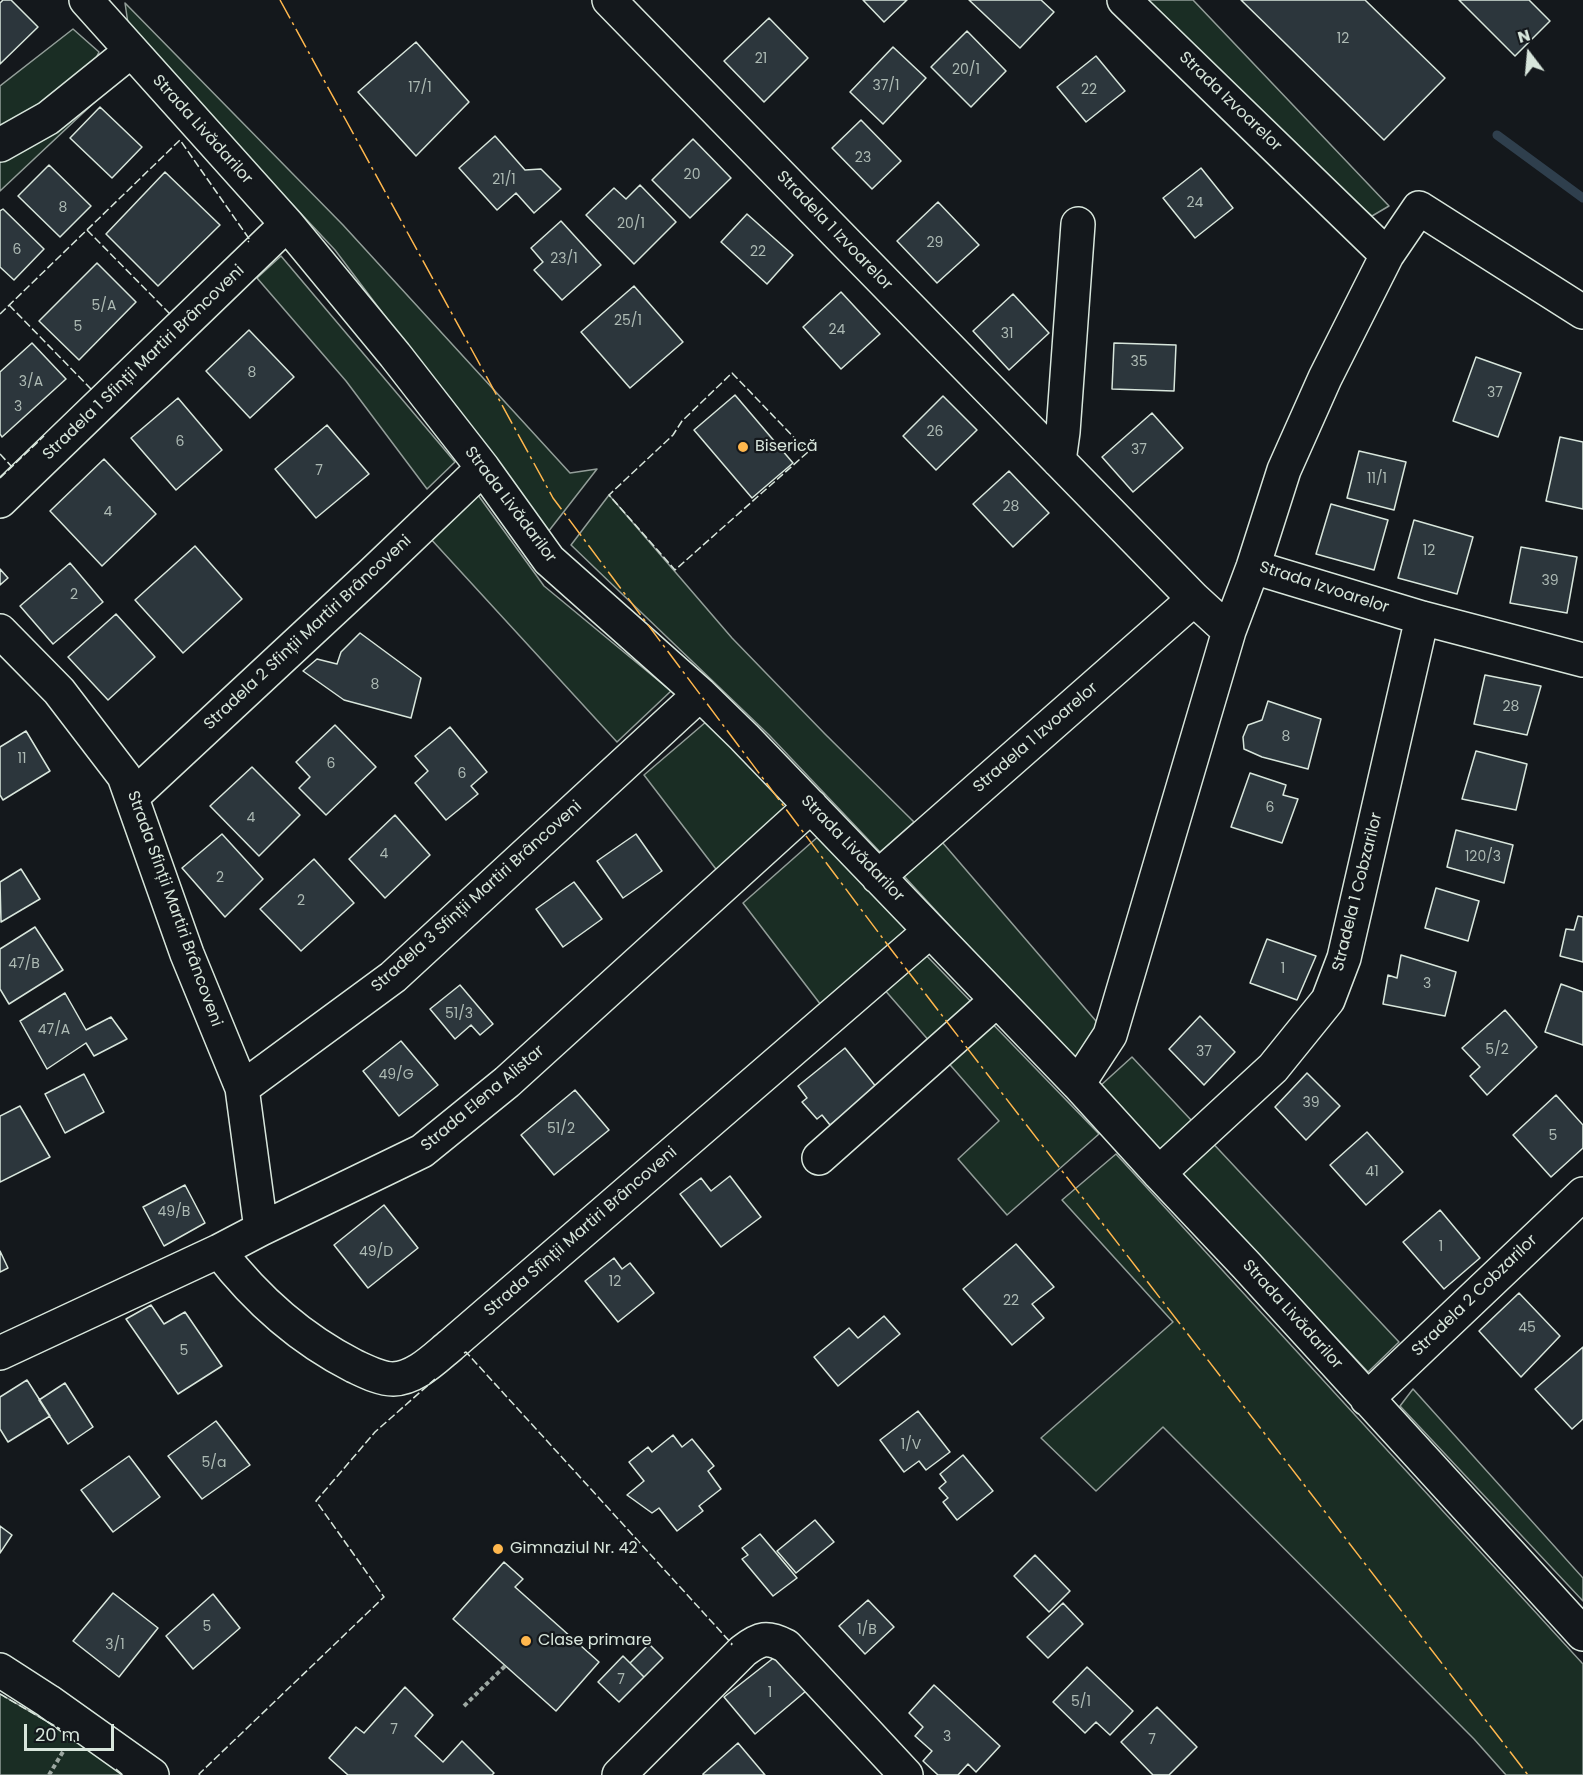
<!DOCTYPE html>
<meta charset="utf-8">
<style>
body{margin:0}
#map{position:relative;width:1583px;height:1775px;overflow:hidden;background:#14181c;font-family:Poppins,sans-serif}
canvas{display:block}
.north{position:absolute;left:1499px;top:24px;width:60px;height:60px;-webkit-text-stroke:4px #14181c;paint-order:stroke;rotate:344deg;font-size:16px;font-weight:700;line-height:24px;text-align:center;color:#d8e6dc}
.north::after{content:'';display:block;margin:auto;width:21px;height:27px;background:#d8e6dc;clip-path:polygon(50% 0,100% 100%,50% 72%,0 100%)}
.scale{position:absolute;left:24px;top:1724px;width:90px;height:27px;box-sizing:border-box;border:3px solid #d8e6dc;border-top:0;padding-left:8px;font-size:18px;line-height:21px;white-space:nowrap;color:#d8e6dc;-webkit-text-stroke:4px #14181c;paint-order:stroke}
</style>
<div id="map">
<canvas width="1583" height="1775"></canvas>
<div class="north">N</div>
<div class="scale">20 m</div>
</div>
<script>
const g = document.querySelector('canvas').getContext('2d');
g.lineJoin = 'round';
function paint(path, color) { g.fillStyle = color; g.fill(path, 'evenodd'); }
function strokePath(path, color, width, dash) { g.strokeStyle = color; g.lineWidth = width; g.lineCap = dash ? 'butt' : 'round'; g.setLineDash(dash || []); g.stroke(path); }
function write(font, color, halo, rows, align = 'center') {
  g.font = font + ' Poppins,sans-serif'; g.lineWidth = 4.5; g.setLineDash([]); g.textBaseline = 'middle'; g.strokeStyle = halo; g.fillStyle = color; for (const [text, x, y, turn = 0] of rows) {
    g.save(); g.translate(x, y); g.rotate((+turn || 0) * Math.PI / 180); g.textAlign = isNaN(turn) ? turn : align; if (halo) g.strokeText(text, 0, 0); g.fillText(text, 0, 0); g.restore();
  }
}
const green = new Path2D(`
 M 1148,0 L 1193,0 L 1389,206 L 1372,216 L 1337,186 Z
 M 125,3 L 343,225 L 570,473 L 597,469 L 548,532 L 335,250 L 129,30 Z
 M 73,29 L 99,52 L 88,74 L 0,129 L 0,86 Z
 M 117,81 L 0,191 L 0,157 Z
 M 281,256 L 455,462 L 427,489 L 346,381 L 257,278 Z
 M 478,495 L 544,586 L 671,691 L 617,742 L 429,537 Z
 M 609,495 L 732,638 L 825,734 L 914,822 L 880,852 L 769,735 L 571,545 Z
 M 707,721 L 795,810 L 722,877 L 644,775 Z
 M 820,835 L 910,931 L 821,1005 L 743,903 Z
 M 942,842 L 1102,1028 L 1074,1061 L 903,875 Z
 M 923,952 L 1099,1134 L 1007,1215 L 958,1159 L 999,1121 L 883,988 Z
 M 1132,1057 L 1399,1342 L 1368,1372 L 1100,1086 Z
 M 1116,1154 L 1583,1664 L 1583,1775 L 1506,1775 L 1474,1739 L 1163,1427 L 1096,1491 L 1041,1438 L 1173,1322 L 1062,1200 Z
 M 1413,1389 L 1583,1578 L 1583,1601 L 1400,1406 Z
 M 0,1694 L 65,1732 L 123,1775 L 0,1775 Z`);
paint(green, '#1a2d24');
strokePath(green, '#939e99', 1.5);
strokePath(new Path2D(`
 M 1497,135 L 1583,198`), '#2f3f4d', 9);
const building = new Path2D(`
 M 3,0 L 11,0 L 38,27 L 0,64 L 0,3 Z
 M 863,0 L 907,0 L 884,22 Z
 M 969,0 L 1041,0 L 1054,12 L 1020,48 Z
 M 1241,0 L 1365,0 L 1445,78 L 1384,140 Z
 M 1459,0 L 1529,0 L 1550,21 L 1515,56 Z
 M 769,18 L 808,58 L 764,102 L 724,61 Z
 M 967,31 L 1006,71 L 971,107 L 931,67 Z
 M 416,42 L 469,102 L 416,156 L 358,92 Z
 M 893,47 L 926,78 L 883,124 L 850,92 Z
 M 1096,56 L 1125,91 L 1086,122 L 1057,87 Z
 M 100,107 L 142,147 L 112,178 L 70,138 Z
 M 861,120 L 901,161 L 872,189 L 832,148 Z
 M 495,136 L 525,170 L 541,169 L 561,189 L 534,213 L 516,193 L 497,210 L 459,168 Z
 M 693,139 L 731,178 L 690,218 L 652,180 Z
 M 49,165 L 91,206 L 60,237 L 18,196 Z
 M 1201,168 L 1233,208 L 1195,238 L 1163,198 Z
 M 165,172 L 220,225 L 158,286 L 106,234 Z
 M 640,185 L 676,222 L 634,264 L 586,215 L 614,188 L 626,199 Z
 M 938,202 L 979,245 L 937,283 L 897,241 Z
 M 3,209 L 44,249 L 14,280 L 0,267 L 0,211 Z
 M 747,214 L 793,255 L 767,284 L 721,242 Z
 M 561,221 L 601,265 L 562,300 L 534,270 L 543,262 L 531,248 Z
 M 97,263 L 136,302 L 79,360 L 39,321 Z
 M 634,286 L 683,342 L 630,388 L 581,332 Z
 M 841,292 L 880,334 L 841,369 L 803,327 Z
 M 1013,294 L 1049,333 L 1009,370 L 973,331 Z
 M 249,330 L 294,377 L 250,418 L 206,371 Z
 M 32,343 L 66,379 L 2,437 L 0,434 L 0,372 Z
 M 1114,343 L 1176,345 L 1174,391 L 1112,389 Z
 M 1476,357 L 1521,373 L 1498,437 L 1453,421 Z
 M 735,395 L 793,463 L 752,498 L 694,430 Z
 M 943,396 L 977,430 L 936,470 L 903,436 Z
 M 178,398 L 222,450 L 176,490 L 131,438 Z
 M 1152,413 L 1183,448 L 1133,492 L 1102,457 Z
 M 327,425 L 369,474 L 316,518 L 275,469 Z
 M 1560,437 L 1583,442 L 1583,509 L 1546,501 Z
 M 1359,451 L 1406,462 L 1394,510 L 1347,498 Z
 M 104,459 L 156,514 L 102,566 L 50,511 Z
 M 1009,471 L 1049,513 L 1013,547 L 973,504 Z
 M 1331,504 L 1388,520 L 1374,570 L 1316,554 Z
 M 1414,520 L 1473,537 L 1457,594 L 1398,578 Z
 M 195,546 L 242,599 L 183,653 L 135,600 Z
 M 1521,547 L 1577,557 L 1567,613 L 1510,603 Z
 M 70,563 L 103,602 L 53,644 L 20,606 Z
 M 0,569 L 8,578 L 0,585 Z
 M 116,614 L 155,657 L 108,700 L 68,657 Z
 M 360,633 L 421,678 L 411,718 L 344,700 L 303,671 L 317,659 L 337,664 L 341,652 Z
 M 1485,675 L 1541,686 L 1527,735 L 1474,724 Z
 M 1268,701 L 1321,719 L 1308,769 L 1262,757 L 1244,749 L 1243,737 L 1248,725 L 1262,720 Z
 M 335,725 L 376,767 L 326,815 L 299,788 L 310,777 L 296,762 Z
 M 450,727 L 487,772 L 471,786 L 478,794 L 446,820 L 415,783 L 428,771 L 415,756 Z
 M 26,731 L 50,771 L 3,800 L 0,795 L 0,747 Z
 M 1476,751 L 1527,764 L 1516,810 L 1462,799 Z
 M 252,767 L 300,815 L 259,856 L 210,806 Z
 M 1250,773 L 1286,785 L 1283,795 L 1298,799 L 1282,843 L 1231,827 Z
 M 395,815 L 430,855 L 385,898 L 349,859 Z
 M 1456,830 L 1513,845 L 1504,883 L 1447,867 Z
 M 222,834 L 263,879 L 225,917 L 182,868 Z
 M 636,834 L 662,871 L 623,898 L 597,861 Z
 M 314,859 L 354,903 L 301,951 L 260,909 Z
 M 21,869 L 40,899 L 1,922 L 0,882 Z
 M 574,882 L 602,919 L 563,947 L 536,909 Z
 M 1436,888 L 1479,901 L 1468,941 L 1425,928 Z
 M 1578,916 L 1583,917 L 1583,962 L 1560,956 L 1566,929 L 1574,930 Z
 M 35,927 L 63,970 L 9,1004 L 0,989 L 0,949 Z
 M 1267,939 L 1316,956 L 1297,1000 L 1250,983 Z
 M 1401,955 L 1456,972 L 1445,1016 L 1383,1004 L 1388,975 L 1397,978 Z
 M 1561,984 L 1583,992 L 1583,1045 L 1545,1032 Z
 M 460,985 L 493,1024 L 480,1035 L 471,1025 L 455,1039 L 430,1009 Z
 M 65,993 L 86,1030 L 111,1017 L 127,1039 L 94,1056 L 86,1043 L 47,1069 L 20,1021 Z
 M 1505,1010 L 1537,1047 L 1487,1095 L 1470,1076 L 1480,1067 L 1462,1048 Z
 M 1200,1016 L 1235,1052 L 1204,1085 L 1169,1049 Z
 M 401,1041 L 438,1085 L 399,1116 L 363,1071 Z
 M 845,1048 L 877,1088 L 830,1125 L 822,1115 L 817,1119 L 802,1102 L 807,1098 L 798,1086 Z
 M 1307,1073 L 1340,1106 L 1306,1140 L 1275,1107 Z
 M 84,1074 L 104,1112 L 65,1133 L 45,1094 Z
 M 575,1090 L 609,1130 L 554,1175 L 521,1135 Z
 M 1556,1095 L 1583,1125 L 1583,1148 L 1551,1177 L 1513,1135 Z
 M 20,1106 L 50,1157 L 0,1182 L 0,1116 Z
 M 1367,1132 L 1403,1172 L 1366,1205 L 1330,1165 Z
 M 730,1176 L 761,1217 L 721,1247 L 680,1194 L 701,1178 L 711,1191 Z
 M 185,1185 L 205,1223 L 164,1246 L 143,1207 Z
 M 384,1205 L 418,1248 L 368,1288 L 334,1245 Z
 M 1440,1210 L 1480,1258 L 1444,1289 L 1403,1242 Z
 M 1016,1244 L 1054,1287 L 1032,1304 L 1044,1318 L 1012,1345 L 963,1289 Z
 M 0,1251 L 8,1268 L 0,1272 Z
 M 614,1258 L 622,1269 L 630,1263 L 654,1293 L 618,1322 L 585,1281 Z
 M 1519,1293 L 1560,1336 L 1521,1377 L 1479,1331 Z
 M 151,1305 L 164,1324 L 185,1312 L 222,1366 L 178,1394 L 126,1319 Z
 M 884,1316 L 900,1334 L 838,1386 L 814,1357 L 849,1328 L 858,1338 Z
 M 1583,1347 L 1583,1419 L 1572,1429 L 1535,1389 Z
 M 27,1380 L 50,1416 L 8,1442 L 0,1429 L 0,1397 Z
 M 65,1383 L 93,1427 L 68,1444 L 39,1400 Z
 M 918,1411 L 950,1452 L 926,1470 L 919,1461 L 904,1472 L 880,1440 Z
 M 216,1421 L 250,1465 L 202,1499 L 168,1456 Z
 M 673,1435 L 682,1447 L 692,1439 L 714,1466 L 708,1471 L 721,1489 L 699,1506 L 703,1511 L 677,1531 L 659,1508 L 652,1513 L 627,1495 L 644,1481 L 629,1462 L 648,1447 L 652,1452 Z
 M 963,1455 L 993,1491 L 957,1520 L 943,1502 L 948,1498 L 939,1488 L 946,1482 L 940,1474 Z
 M 129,1456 L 160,1497 L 113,1532 L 81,1490 Z
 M 815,1520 L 834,1542 L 796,1573 L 777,1551 Z
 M 0,1526 L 12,1535 L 0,1553 Z
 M 760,1534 L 797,1578 L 773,1596 L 742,1559 L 748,1555 L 742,1548 Z
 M 1035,1555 L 1070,1591 L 1049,1612 L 1014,1576 Z
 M 504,1562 L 523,1579 L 515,1587 L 599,1662 L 556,1711 L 453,1619 Z
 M 113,1593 L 158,1628 L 119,1677 L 73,1641 Z
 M 213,1594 L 240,1628 L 193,1669 L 166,1636 Z
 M 868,1600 L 894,1627 L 865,1654 L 839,1626 Z
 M 1063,1603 L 1083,1624 L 1048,1658 L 1027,1637 Z
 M 649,1644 L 663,1658 L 644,1677 L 630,1663 Z
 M 623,1656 L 644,1677 L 619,1702 L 598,1682 Z
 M 776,1656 L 806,1691 L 755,1734 L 724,1697 Z
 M 1087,1667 L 1133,1711 L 1110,1735 L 1096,1722 L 1085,1733 L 1053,1702 Z
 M 934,1685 L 1000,1746 L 976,1772 L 968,1764 L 958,1775 L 938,1775 L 923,1761 L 932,1751 L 915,1736 L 923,1727 L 909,1713 Z
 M 405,1687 L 433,1715 L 415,1736 L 443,1762 L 462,1741 L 494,1773 L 492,1775 L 348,1775 L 329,1758 L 356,1727 L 364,1733 Z
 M 1157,1707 L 1197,1747 L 1169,1775 L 1153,1775 L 1121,1742 Z
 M 738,1743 L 765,1775 L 703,1775 L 703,1774 Z`);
paint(building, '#2c363c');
strokePath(building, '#d8e6dc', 1.5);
const minor = new Path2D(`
 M 86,0 L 287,224 L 395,355 L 483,468 L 549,560 L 700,694 L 744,737 L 1078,1084 L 1159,1173 L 1246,1265 L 1583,1634
 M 609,0 L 1194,599 L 1229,631
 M 1124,0 L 1387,255
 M 0,145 L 48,118 L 131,51
 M 1059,461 L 1063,432 L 1078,224
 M 0,501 L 287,224
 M 1253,567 L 1422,618 L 1583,660
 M 0,631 L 59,691 L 124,776 L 187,954 L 242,1088 L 261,1229
 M 132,797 L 374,572 L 483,468
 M 878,877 L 1194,599
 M 1078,1084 L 1110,1035 L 1229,631 L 1253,567 L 1284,470 L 1325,378 L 1387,255 L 1419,208 L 1583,312
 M 242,1088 L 393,977 L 700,694
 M 819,1158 L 997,1000
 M 1159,1173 L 1273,1068 L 1328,1000 L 1344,958 L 1422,618
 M 219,1251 C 255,1298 301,1339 354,1366 C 365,1371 380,1379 393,1379 C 416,1378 434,1359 451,1345 L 930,931
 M 0,1353 L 219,1251 L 261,1229 L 422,1151 L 507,1082 L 811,806
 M 1367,1399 L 1583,1194
 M 0,1670 L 48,1701 L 152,1775
 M 619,1775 L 743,1651 C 760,1638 767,1636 786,1646 L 906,1775`);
strokePath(minor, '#d8e6dc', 36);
strokePath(new Path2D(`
 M 464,1706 L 505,1666
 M 49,1775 L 64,1750`), '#9da8a2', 4, [4.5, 3]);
strokePath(minor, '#14181c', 33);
strokePath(new Path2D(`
 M 87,230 L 171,315
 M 9,305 L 92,390
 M 0,314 L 180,140 L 250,240 L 248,242
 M 732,373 L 808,452 L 675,570 L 609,495 L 673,435 L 682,421 Z
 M 0,454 L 12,467
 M 0,478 L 44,436
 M 464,1353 L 466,1352 L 732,1644 L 731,1645
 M 0,1694 L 60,1729
 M 116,1769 L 123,1775
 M 200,1775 L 199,1774 L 384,1597 L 316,1501 L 375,1432 L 435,1379`), '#d8e6dc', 1.5, [8, 3]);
strokePath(new Path2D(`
 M 280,0 L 553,498 L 890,948 L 1528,1775`), '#ffb74d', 1.5, [21, 4.5, 3, 4.5]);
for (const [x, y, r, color] of [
 [743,447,6,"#ffb74d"],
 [498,1549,6,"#ffb74d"],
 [526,1641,6,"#ffb74d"]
]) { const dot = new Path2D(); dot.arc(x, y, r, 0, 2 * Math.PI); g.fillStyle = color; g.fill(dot); strokePath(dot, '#14181c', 2); }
write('14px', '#adbab4', null, [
 ["12",1343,39],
 ["21",761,59],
 ["20/1",966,70],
 ["37/1",886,86],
 ["17/1",420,88],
 ["22",1089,90],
 ["23",863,158],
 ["20",692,175],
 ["21/1",504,180],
 ["24",1195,203],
 ["8",63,208],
 ["20/1",631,224],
 ["29",935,243],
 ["6",17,250],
 ["22",758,252],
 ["23/1",564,259],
 ["5/A",104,306],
 ["25/1",628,321],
 ["5",78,327],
 ["24",837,330],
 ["31",1007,334],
 ["35",1139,362],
 ["8",252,373],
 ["3/A",31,382],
 ["37",1495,393],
 ["3",18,407],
 ["26",935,432],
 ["6",180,442],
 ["37",1139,450],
 ["7",319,471],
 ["11/1",1377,479],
 ["28",1011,507],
 ["4",108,512],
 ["12",1429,551],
 ["39",1550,581],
 ["2",74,595],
 ["8",375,685],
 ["28",1511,707],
 ["8",1286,737],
 ["11",22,759],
 ["6",331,764],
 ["6",462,774],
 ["6",1270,808],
 ["4",251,818],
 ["4",384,854],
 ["120/3",1483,857],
 ["2",220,878],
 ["2",301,901],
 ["47/B",24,964],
 ["1",1283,969],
 ["3",1427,984],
 ["51/3",459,1014],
 ["47/A",54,1030],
 ["5/2",1497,1050],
 ["37",1204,1052],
 ["49/G",396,1075],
 ["39",1311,1103],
 ["51/2",561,1129],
 ["5",1553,1136],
 ["41",1372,1172],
 ["49/B",174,1212],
 ["1",1441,1247],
 ["49/D",376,1252],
 ["12",615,1282],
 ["22",1011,1301],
 ["45",1527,1328],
 ["5",184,1351],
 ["1/V",911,1445],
 ["5/a",214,1463],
 ["5",207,1627],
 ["1/B",867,1630],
 ["3/1",115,1645],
 ["7",621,1680],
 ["1",770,1693],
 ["5/1",1081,1702],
 ["7",394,1730],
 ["3",947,1737],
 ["7",1152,1740]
]);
write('16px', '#d8e6dc', '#14181c', [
 ["Strada Izvoarelor",1230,102,44],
 ["Strada Livădarilor",202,130,48],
 ["Stradela 1 Izvoarelor",834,231,46],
 ["Stradela 1 Sfinții Martiri Brâncoveni",144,363,-44],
 ["Strada Livădarilor",510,505,53],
 ["Strada Izvoarelor",1324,588,18],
 ["Stradela 2 Sfinții Martiri Brâncoveni",308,633,-43],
 ["Stradela 1 Izvoarelor",1036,738,-41],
 ["Strada Livădarilor",852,849,46],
 ["Stradela 1 Cobzarilor",1358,892,-76],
 ["Stradela 3 Sfinții Martiri Brâncoveni",477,897,-42],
 ["Strada Sfinții Martiri Brâncoveni",174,909,70],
 ["Strada Elena Alistar",483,1099,-40],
 ["Strada Sfînții Martiri Brâncoveni",581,1232,-41],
 ["Stradela 2 Cobzarilor",1475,1296,-44],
 ["Strada Livădarilor",1292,1315,48]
]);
write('16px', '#d8e6dc', '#14181c', [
 ["Biserică",755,447],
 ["Gimnaziul Nr. 42",510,1549],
 ["Clase primare",538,1641]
], 'left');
</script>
